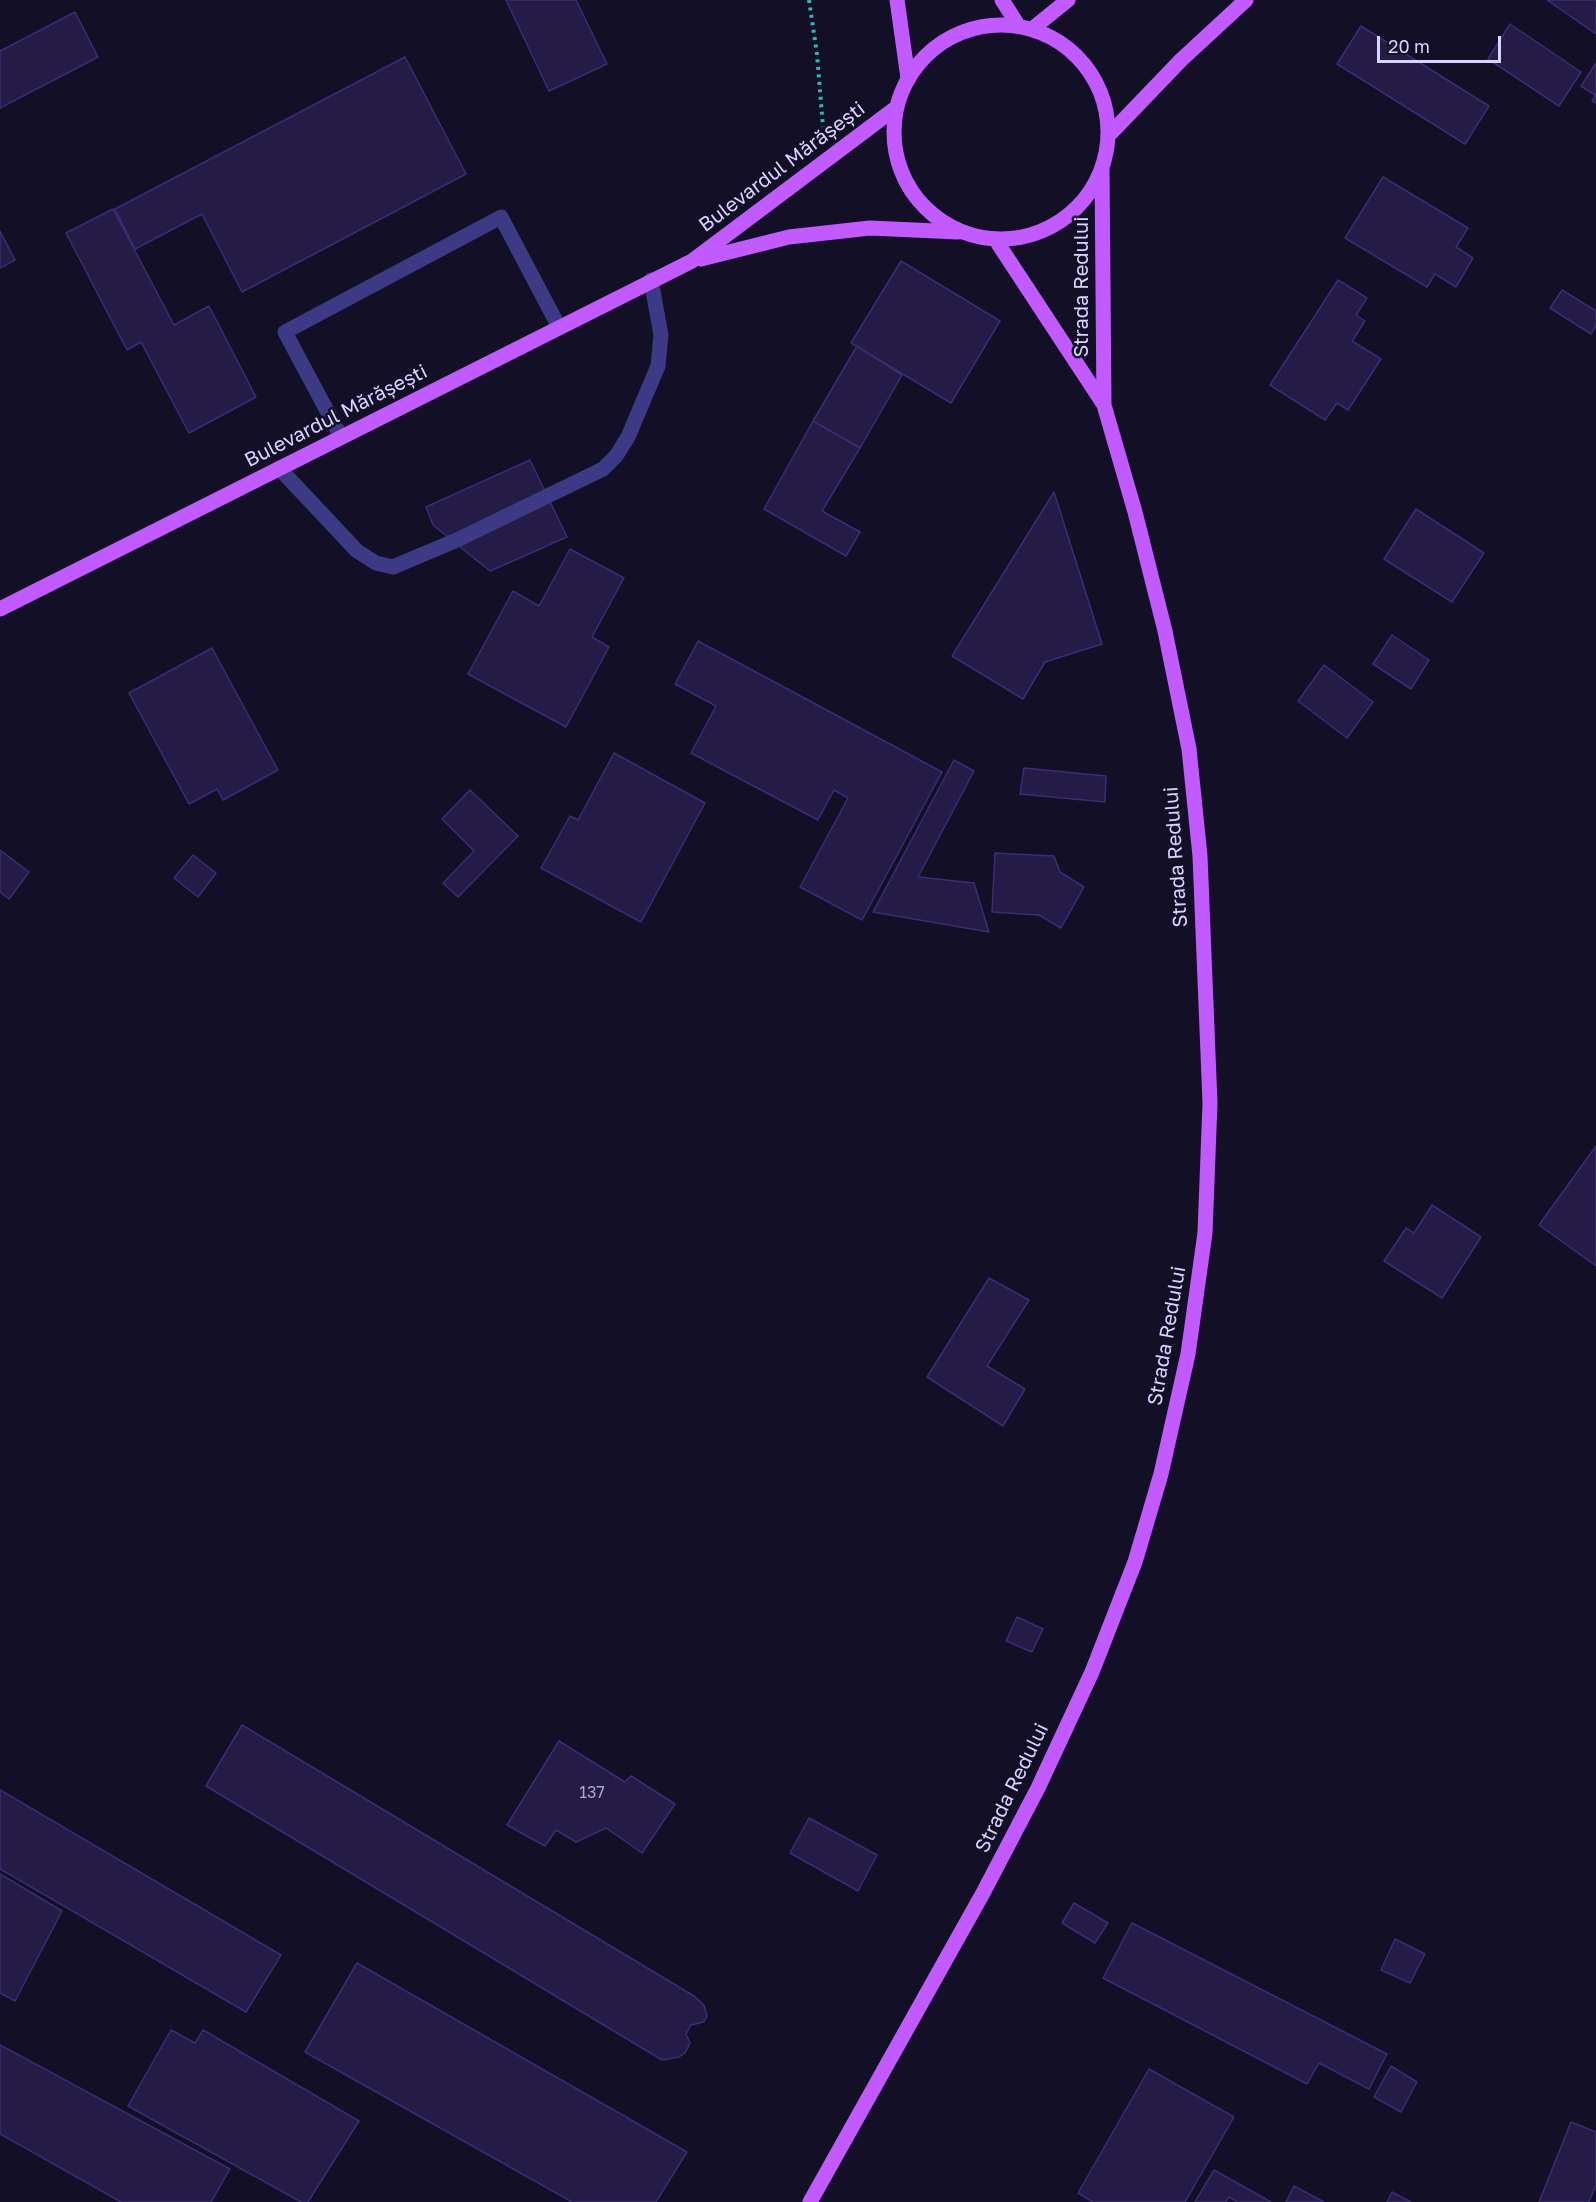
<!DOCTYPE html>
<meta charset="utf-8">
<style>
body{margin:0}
#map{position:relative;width:1596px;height:2202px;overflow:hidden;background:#130f26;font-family:"Golos Text",sans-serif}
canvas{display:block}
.scale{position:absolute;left:1377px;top:36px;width:124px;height:27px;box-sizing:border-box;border:3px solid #d9d4ff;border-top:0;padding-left:8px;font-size:18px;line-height:21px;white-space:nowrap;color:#d9d4ff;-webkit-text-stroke:4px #130f26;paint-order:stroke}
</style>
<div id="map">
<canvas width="1596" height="2202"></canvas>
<div class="scale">20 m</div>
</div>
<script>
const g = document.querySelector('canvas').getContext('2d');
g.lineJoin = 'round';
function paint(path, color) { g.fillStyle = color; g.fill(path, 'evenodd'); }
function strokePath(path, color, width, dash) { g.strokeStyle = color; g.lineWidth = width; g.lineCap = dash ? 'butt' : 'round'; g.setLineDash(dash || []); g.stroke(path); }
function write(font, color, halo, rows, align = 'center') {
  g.font = font + ' "Golos Text",sans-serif'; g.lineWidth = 5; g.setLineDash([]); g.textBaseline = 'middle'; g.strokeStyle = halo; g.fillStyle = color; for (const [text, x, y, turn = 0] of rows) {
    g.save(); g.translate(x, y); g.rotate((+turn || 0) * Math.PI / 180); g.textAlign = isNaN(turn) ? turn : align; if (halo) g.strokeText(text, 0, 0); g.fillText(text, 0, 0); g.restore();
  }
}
const building = new Path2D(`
 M 506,0 L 576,0 L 607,64 L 549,91 Z
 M 1547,0 L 1596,0 L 1596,34 Z
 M 75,12 L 98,57 L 0,108 L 0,51 Z
 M 1510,24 L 1581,72 L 1559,106 L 1488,59 Z
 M 1361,26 L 1489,106 L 1465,144 L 1337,64 Z
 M 405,57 L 466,174 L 242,292 L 202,214 L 135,249 L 115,209 Z
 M 1596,63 L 1596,103 L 1592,101 L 1595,95 L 1581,86 Z
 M 1383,177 L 1468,228 L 1456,247 L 1473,258 L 1456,287 L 1435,274 L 1427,287 L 1345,238 Z
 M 113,209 L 174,325 L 209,306 L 256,397 L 189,433 L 141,342 L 127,350 L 66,233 Z
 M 0,231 L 15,260 L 0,268 Z
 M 901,261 L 1000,321 L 951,403 L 851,343 Z
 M 1338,280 L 1367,298 L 1356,315 L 1365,321 L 1352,341 L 1381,359 L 1348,410 L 1337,403 L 1325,420 L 1270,385 Z
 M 1562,290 L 1596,311 L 1596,325 L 1591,334 L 1550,308 Z
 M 857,346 L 902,375 L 860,448 L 813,421 Z
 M 813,421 L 860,448 L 822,511 L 860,532 L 846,556 L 764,509 Z
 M 530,460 L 567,537 L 490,571 L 433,525 L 426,507 Z
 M 1054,492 L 1102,644 L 1045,662 L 1023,699 L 952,656 Z
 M 1416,509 L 1484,553 L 1452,602 L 1384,559 Z
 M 570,549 L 624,578 L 592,637 L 609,647 L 566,727 L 468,674 L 513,591 L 539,606 Z
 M 1392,635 L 1429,660 L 1411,689 L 1373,664 Z
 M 698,641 L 942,772 L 862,920 L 800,887 L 848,798 L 834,790 L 818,820 L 691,753 L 716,706 L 675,684 Z
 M 212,648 L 278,770 L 223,800 L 217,789 L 189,804 L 129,693 Z
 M 1324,665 L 1373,702 L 1347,738 L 1298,701 Z
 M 614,753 L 705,803 L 641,922 L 541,868 L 570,816 L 578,820 Z
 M 954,760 L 974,771 L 918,877 L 974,883 L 989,932 L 873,912 Z
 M 1024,768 L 1106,776 L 1105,802 L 1020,794 Z
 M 470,790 L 518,836 L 458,897 L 443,883 L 474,851 L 442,819 Z
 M 0,850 L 29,872 L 9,899 L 0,892 Z
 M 995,853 L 1054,856 L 1060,872 L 1084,887 L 1061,928 L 1039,915 L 992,912 Z
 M 193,855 L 216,873 L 198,897 L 174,878 Z
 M 1596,1146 L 1596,1266 L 1539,1225 Z
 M 1432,1205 L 1481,1237 L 1442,1298 L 1384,1261 L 1406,1228 L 1414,1233 Z
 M 989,1278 L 1029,1300 L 987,1366 L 1025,1389 L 1003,1426 L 927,1377 Z
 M 1017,1617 L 1043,1629 L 1032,1652 L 1006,1641 Z
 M 242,1725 L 694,1996 L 704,2005 L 707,2016 L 704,2022 L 691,2025 L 686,2034 L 690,2043 L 685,2053 L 679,2057 L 662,2060 L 206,1786 Z
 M 559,1741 L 625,1782 L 631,1776 L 675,1804 L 642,1853 L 606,1828 L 576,1842 L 556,1830 L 545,1846 L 507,1825 Z
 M 0,1790 L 281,1955 L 246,2012 L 0,1869 Z
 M 809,1818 L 877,1855 L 858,1891 L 790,1853 Z
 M 0,1874 L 62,1911 L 15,2001 L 0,1993 Z
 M 1074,1903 L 1108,1923 L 1095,1943 L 1062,1923 Z
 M 1132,1923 L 1387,2054 L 1369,2089 L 1319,2063 L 1307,2084 L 1103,1978 Z
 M 1395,1939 L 1425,1954 L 1410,1983 L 1381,1970 Z
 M 357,1963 L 687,2152 L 656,2202 L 572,2202 L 305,2052 Z
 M 171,2030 L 195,2043 L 203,2030 L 359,2121 L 308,2202 L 301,2202 L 128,2106 Z
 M 0,2045 L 230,2169 L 211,2202 L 121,2202 L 0,2134 Z
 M 1391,2066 L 1417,2082 L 1401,2112 L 1374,2097 Z
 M 1149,2069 L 1234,2117 L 1185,2202 L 1093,2202 L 1078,2193 Z
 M 1571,2122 L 1596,2132 L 1596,2184 L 1589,2202 L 1539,2202 Z
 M 1214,2170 L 1271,2202 L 1238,2202 L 1229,2197 L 1226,2202 L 1195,2202 Z
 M 1294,2186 L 1324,2202 L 1286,2202 Z
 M 1392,2192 L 1411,2202 L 1387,2202 Z`);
paint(building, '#241b47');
strokePath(building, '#3b2d73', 1.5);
strokePath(new Path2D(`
 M 809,0 L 817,54 L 823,127`), '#2fb8b0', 4, [3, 4.5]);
strokePath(new Path2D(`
 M 341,437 L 285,332 L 501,217 L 559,327
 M 279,468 L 357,551 L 376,563 L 393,567 L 457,540 L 603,469 L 616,456 L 628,437 L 658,366 L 661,335 L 651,280`), '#3d3a85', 15);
strokePath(new Path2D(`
 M 897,0 L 908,78
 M 1002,0 L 1018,25
 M894 132a107 107 0 1 1 214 0a107 107 0 1 1-214 0Z
 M 1032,29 L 1068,0
 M 1109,135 L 1181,60 L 1246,0
 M 995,239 L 1104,405
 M 701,259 L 789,237 L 870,228 L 958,232
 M 0,609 L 692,261 L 897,107
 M 810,2202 L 983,1893 L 1038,1788 L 1092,1672 L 1135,1562 L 1161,1474 L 1188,1354 L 1205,1233 L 1210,1103 L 1200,856 L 1189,749 L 1165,631 L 1135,512 L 1104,405 L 1102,169`), '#c25bff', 15);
write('16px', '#aca6d1', null, [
 ["137",592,1793]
]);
write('20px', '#d9d4ff', '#130f26', [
 ["Bulevardul Mărășești",782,167,-37],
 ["Strada Redului",1082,287,-90],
 ["Bulevardul Mărășești",336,416,-27],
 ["Strada Redului",1176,857,-94],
 ["Strada Redului",1167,1336,-80],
 ["Strada Redului",1012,1788,-64]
]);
</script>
